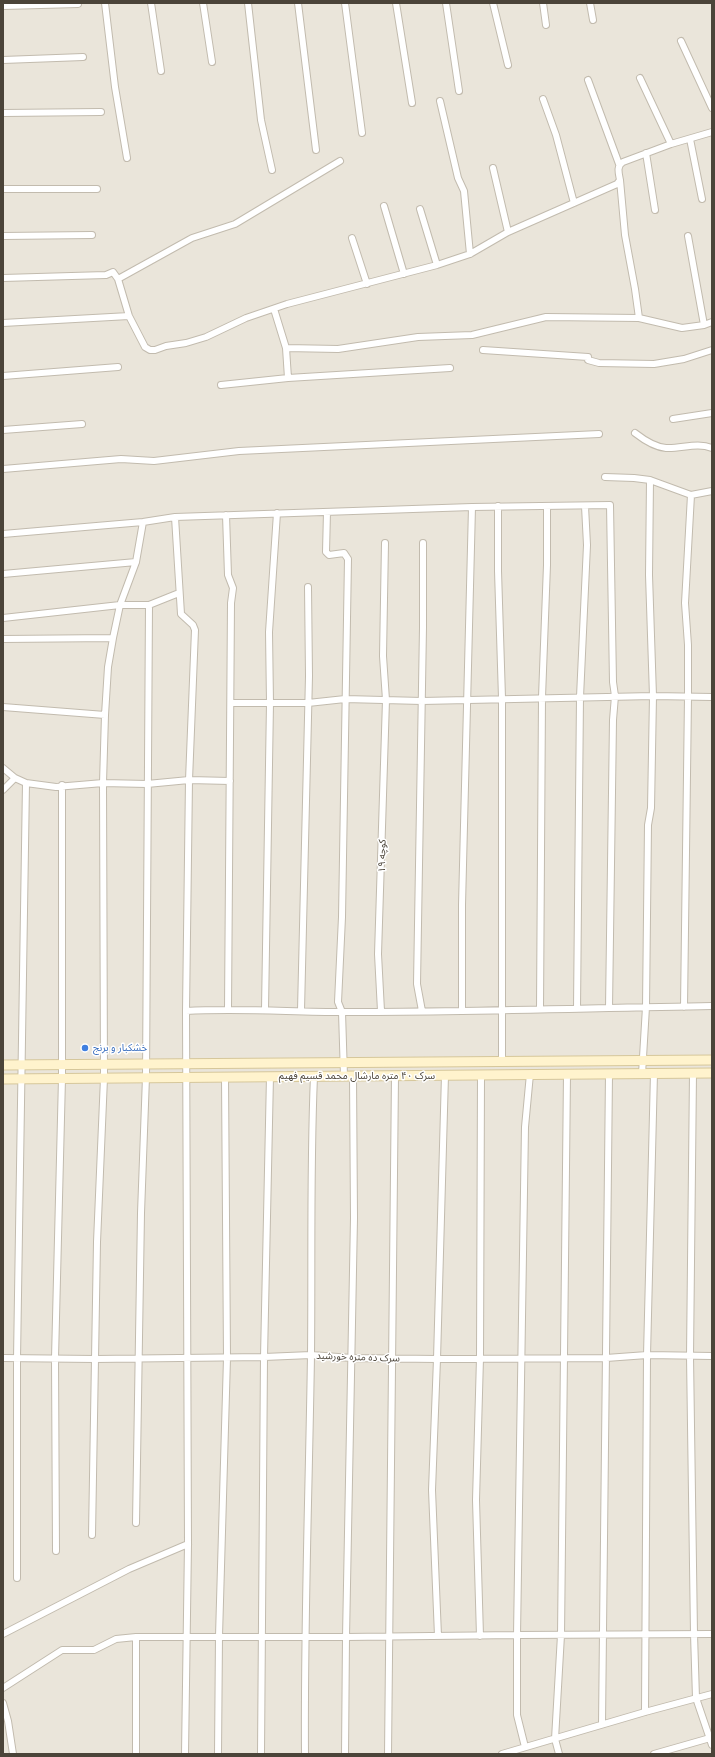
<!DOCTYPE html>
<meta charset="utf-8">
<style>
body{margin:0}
#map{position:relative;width:715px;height:1757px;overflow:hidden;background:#f6f3ec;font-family:"Golos Text",sans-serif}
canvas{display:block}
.frame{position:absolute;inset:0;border:4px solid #4b4439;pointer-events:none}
</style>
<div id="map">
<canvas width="715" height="1757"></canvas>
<div class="frame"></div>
</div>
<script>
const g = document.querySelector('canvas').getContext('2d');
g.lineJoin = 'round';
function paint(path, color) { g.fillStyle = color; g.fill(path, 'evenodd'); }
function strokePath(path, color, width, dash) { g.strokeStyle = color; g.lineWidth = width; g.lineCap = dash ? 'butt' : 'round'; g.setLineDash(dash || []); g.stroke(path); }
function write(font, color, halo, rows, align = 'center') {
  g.font = font + ' "Golos Text","Noto Sans Arabic",sans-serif'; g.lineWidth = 3; g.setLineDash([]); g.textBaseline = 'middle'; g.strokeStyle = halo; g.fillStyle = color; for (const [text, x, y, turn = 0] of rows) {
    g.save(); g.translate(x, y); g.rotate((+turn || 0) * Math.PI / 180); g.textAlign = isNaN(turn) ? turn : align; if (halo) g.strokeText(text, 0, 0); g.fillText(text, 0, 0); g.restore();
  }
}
paint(new Path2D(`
 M 3,3 L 712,3 L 712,1754 L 3,1754 Z`), '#eae5da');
const street = new Path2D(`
 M 105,3 L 115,87 L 127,158
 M 151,3 L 161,71
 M 203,3 L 212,62
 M 248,3 L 261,120 L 272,170
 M 298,3 L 316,150
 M 345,3 L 362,133
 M 396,3 L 412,103
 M 446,3 L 459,91
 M 493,3 L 508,65
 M 543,3 L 546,25
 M 590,3 L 593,20
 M 3,6 L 78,4
 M 681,41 L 712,108
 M 3,60 L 83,57
 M 640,78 L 671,144
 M 588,80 L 619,164
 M 543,99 L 556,135 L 574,203
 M 440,101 L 458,178 L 464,191 L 470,254
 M 3,113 L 101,112
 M 690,139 L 702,199
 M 646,153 L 655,210
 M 493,168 L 508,232
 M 620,180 L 625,235 L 635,289 L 639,318
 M 3,189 L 97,189
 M 384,206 L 404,274
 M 420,209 L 437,265
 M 3,236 L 92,235
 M 688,236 L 704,325
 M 352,238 L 367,284
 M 3,278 L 106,275 L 113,272 L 118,279 L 129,316 L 145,347 L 150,350 L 155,350 L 166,346 L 186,343 L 206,337 L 246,318 L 287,304 L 437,265 L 470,254 L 508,232 L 617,184 L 620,180 C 619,174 616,166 623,162 L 671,144 L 712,132
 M 118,279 L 192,238 L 235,224 L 340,161
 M 274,309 L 286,348 L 338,349 L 418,337 L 472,335 L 546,317 L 639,318 L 682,328 L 704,325 L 712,322
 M 3,323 L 129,316
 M 286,348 L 288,378
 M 483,350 L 588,357 L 588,360 L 599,363 L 654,364 L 684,359 L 712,350
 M 3,376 L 118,367
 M 221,385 L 288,378 L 450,368
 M 673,419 L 712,413
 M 3,430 L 82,424
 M 635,433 C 644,440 654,447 666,448 C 681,449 697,442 712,448
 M 3,469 L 121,459 L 154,461 L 239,451 L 599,434
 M 605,477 L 634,478 L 650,480 L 691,495 L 712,491
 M 498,506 L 498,571 L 502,698 L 502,1061
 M 327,512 L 326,552 L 329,555 L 344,553 L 348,559 L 342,917 L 338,1002 L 342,1012 L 344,1076
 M 226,515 L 228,575 L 233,588 L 231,603 L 228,1009
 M 175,517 L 181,614 L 193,625 L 195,630 L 189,780 L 186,1011 L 188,1544 L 185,1754
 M 3,534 L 143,522 L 175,517 L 472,507 L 610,505 L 613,682 L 615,696 L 613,720 L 609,1008
 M 3,574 L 136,562
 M 3,618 L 120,605 L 149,605 L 179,593
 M 3,639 L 113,638
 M 232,703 L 308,703 L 345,699 L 422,701 L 653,696 L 712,697
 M 3,707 L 105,715
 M 3,768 L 15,778 L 26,783 L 56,787 L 103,783 L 147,784 L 189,780 L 230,781
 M 3,790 L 15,778
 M 684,1007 L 688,697 L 688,645 L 685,603 L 691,495
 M 265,1009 L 270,703 L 269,632 L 277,513
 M 540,1009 L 542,697 L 547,565 L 547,507
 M 577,1009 L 580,697 L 587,545 L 585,506
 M 301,1010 L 309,676 L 308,587
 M 186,1011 C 239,1008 291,1012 343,1012 C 466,1012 589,1008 712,1006
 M 381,1011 L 378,954 L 386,700 L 383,656 L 385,543
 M 422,1011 L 417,984 L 423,627 L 423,543
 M 462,1011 L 462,905 L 472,507
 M 693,1073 L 690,1356 L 694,1634 L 696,1698 L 712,1745
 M 642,1074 L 646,1007 L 648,825 L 651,808 L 653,696 L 649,575 L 650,480
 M 3,1358 L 95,1359 L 264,1357 L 311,1355 L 352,1358 L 437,1359 L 606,1358 L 647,1355 L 712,1356
 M 136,1523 L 141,1213 L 146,1077 L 149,605
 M 92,1535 L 97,1242 L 104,1078 L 103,783 L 105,715 L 108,667 L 113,638 L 120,605 L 136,562 L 143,522
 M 56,1551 L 55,1358 L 62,1078 L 62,785
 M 17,1578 L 17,1359 L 26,783
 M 3,1634 L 129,1569 L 188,1544
 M 438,1636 L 432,1490 L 437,1359 L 445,1075
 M 480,1636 L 476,1500 L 480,1358 L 481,1075
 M 3,1688 L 62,1650 L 94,1650 L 116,1639 L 136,1637
 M 3,1703 L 8,1721 L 13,1754
 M 645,1712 L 647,1355 L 654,1073
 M 602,1724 L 609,1074
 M 525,1747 L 517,1715 L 517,1635 L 525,1127 L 530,1074
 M 136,1754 L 136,1637 L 346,1637 L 517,1635 L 712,1634
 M 218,1754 L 219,1636 L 227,1358 L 225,1077
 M 261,1754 L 264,1357 L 270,1076
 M 305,1754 C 304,1621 309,1488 311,1355 C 312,1262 310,1169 314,1076
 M 345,1754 L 346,1637 L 354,1218 L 353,1076
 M 388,1754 L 395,1076
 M 502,1754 L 645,1712 L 712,1694
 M 559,1754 L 555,1739 L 561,1635 L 567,1074
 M 654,1754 L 710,1738`);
const secondary = new Path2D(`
 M 3,1065 L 712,1060
 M 3,1079 L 712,1073`);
strokePath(street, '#c2bbae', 8);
strokePath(secondary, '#d6c79b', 11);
strokePath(street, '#fff', 6);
strokePath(secondary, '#fff3cd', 9);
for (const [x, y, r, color] of [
 [85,1048,4,"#3f7fe0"]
]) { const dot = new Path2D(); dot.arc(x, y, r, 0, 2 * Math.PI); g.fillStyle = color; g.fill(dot); strokePath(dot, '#fff', 1.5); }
write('10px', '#4b4439', '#fff', [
 ["کوچه ۱۹",382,856,-89],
 ["سرک ۴۰ متره مارشال محمد قسیم فهیم",357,1076],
 ["سرک ده متره خورشید",358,1357,2]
]);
write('10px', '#366cbe', '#fff', [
 ["خشکبار و برنج",93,1048]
], 'left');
</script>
